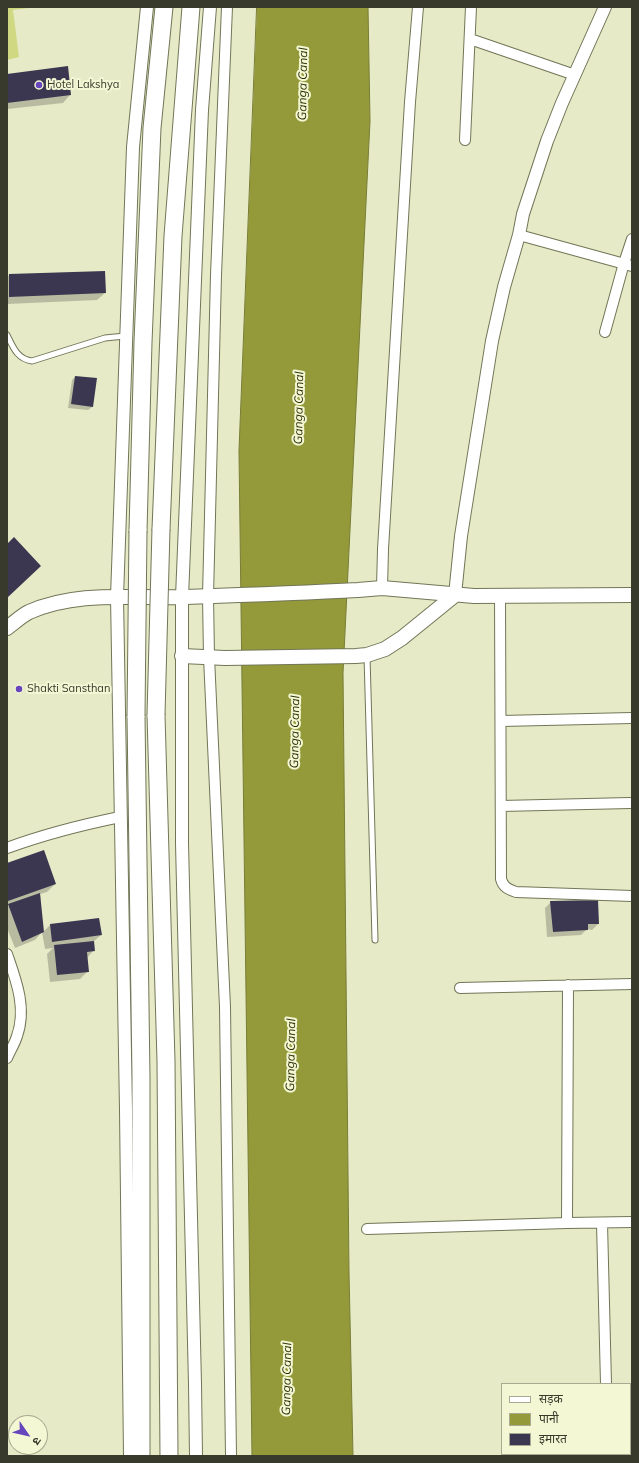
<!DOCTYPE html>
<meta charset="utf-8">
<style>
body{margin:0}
#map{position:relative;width:639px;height:1463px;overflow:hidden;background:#e6eac7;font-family:Mulish,"Noto Sans Devanagari",sans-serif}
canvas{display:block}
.frame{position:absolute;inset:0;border:8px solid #383a2c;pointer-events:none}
.legend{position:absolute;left:501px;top:1383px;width:130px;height:72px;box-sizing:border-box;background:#f3f7d4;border:1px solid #a8ab91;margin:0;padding:5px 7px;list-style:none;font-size:12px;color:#383a2c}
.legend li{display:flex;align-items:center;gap:8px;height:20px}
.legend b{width:20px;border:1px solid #a8ab91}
.north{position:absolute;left:8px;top:1415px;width:40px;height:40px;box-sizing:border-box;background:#f3f7d4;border:1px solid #a8ab91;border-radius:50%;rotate:124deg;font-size:11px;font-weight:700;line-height:16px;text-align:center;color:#383a2c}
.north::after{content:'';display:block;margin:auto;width:14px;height:18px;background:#6645bd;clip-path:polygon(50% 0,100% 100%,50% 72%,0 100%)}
</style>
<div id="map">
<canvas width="639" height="1463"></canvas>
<div class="frame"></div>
<ul class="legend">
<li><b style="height:5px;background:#fff"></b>सड़क</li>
<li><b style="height:11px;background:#949a39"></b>पानी</li>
<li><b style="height:11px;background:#3b3751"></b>इमारत</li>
</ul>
<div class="north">उ</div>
</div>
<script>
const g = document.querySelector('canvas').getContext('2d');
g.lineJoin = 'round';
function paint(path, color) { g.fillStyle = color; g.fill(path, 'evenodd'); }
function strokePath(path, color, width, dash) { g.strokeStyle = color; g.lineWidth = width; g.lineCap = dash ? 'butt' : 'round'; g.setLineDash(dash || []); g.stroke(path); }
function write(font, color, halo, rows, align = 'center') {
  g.font = font + ' Mulish,sans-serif'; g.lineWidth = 4; g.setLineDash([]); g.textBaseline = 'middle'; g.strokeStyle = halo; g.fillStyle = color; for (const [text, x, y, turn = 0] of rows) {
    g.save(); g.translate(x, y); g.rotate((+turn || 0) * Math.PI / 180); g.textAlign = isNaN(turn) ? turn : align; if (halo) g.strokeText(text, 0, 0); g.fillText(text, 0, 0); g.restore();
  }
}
paint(new Path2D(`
 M 7,7 L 38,7 L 13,10 L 19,57 L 7,60 Z`), '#d0d882');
const water = new Path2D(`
 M 257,7 L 368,7 L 370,121 L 343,673 L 349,1273 L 353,1456 L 252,1456 L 239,451 Z`);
paint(water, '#949a39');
strokePath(water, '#787d35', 1);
paint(new Path2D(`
 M 67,67 L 70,95 L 63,103 L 7,109 L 7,75 Z
 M 9,275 L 105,293 L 97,300 L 7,304 L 7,278 Z
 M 75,377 L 92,407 L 88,410 L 68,408 L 72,380 Z
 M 44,851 L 55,884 L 47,892 L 40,894 L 43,932 L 50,925 L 99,919 L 101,935 L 93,942 L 94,950 L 87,958 L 88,971 L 80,979 L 50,982 L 47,954 L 53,948 L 45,949 L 42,932 L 35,940 L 15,948 L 7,928 L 7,907 L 9,905 L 7,905 L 7,864 Z
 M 551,902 L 598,924 L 592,930 L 587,929 L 581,935 L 547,937 L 545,908 Z`), '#0003');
paint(new Path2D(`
 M 68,66 L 71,95 L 7,103 L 7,74 Z
 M 105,271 L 106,293 L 9,297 L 9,274 Z
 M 75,376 L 97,378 L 93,407 L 71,404 Z
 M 14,537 L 41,566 L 7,598 L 7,544 Z
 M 44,850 L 56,884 L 8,901 L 7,863 Z
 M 40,893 L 44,932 L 22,942 L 8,904 Z
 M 598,900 L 599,924 L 588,924 L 588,930 L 553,932 L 550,901 Z
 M 99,918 L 102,935 L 52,942 L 50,924 Z
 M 94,941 L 95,951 L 87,952 L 89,972 L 57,975 L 54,945 Z`), '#3b3751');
const service = new Path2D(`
 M 7,335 C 13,347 17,359 32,361 L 105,338 L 125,336
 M 367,656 L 375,940`);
const minor = new Path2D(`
 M 227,7 L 216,275 L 208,596 L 209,657 L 225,1007 L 231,1456
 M 470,39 L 575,75
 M 465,140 L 471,7
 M 519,235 L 632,266
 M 605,332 L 624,263 L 632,239
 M 382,588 L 383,549 L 410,102 L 418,7
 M 500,595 L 501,879 C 503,887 508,889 516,892 L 632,896
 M 501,721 L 632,718
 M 501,806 L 630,803
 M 7,848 C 45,834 81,825 120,817
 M 7,954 C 16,980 27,1008 17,1036 C 15,1043 10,1051 7,1058
 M 460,988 L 632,984
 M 567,1223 L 632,1222
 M 602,1223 L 606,1384
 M 367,1229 L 567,1223 L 568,985
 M 608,1454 L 608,1456`);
const tertiary = new Path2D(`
 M 455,595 L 461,536 L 492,341 L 504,287 L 519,235 L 523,214 L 547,141 L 562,103 L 605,7
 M 130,1456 L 126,1110 L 117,597 L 133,147 L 147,7
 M 196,1456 L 195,1384 L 182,843 L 182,597 L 202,110 L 210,7`);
const secondary = new Path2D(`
 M 7,628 C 14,623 21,616 29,612 C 78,590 133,599 185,597 C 243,595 301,593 358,590 L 382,588 L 474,596 L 632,595
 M 182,656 L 225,658 L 356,656 L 367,655 L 385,649 L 402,638 L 455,595`);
const trunk = new Path2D(`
 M 161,529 L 173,236 L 191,7
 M 138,531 L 143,342 L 152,128 L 164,7
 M 156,715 L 166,1061 L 169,1456
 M 136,716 L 141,1078 L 141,1456`);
strokePath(service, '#727657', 7);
strokePath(minor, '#727657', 12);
strokePath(tertiary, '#727657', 14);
strokePath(secondary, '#727657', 16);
strokePath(trunk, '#727657', 19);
strokePath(service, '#fff', 5);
strokePath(minor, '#fff', 10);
strokePath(tertiary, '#fff', 12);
strokePath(secondary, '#fff', 14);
strokePath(trunk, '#fff', 17);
const trunkBridge = new Path2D(`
 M 156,715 L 161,529
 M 136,716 L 138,531`);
strokePath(trunkBridge, '#727657', 19, []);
strokePath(trunkBridge, '#fff', 17);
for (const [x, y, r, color] of [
 [39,85,4,"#6645bd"],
 [19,689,4,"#6645bd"]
]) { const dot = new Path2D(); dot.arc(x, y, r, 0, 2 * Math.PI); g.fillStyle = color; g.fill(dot); strokePath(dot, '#f3f7d4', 1.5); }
write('11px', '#383a2c', '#f3f7d4', [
 ["Hotel Lakshya",47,85],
 ["Shakti Sansthan",27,689]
], 'left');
write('italic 12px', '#2d3005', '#f3f7d4', [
 ["Ganga Canal",303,84,-89],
 ["Ganga Canal",299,408,-89],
 ["Ganga Canal",295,732,-89],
 ["Ganga Canal",291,1055,-89],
 ["Ganga Canal",287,1379,-89]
]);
</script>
